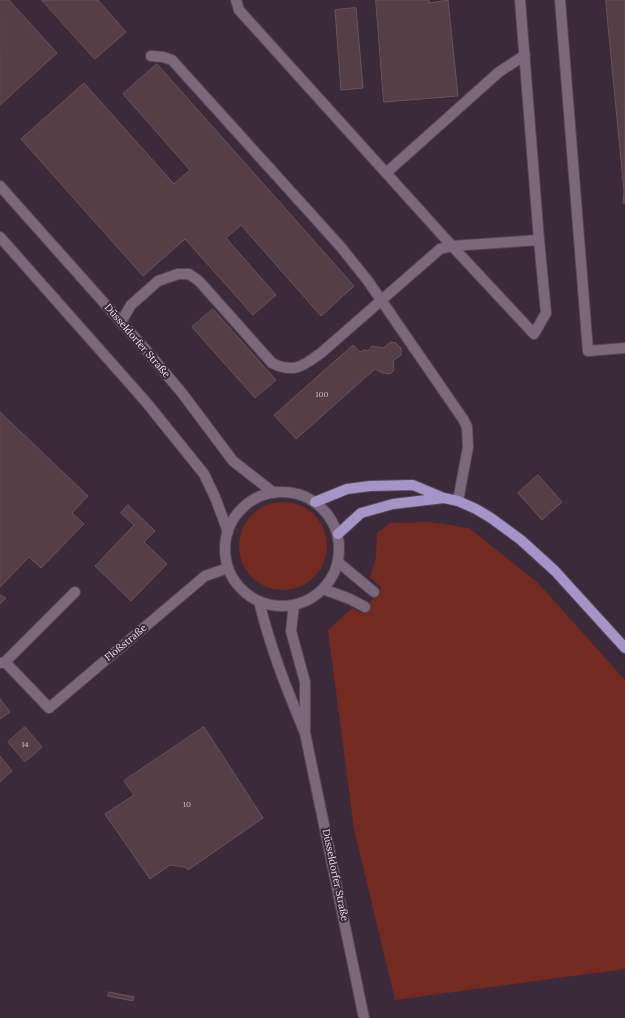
<!DOCTYPE html>
<meta charset="utf-8">
<style>
body{margin:0}
canvas{display:block;background:#3a2a3a}
</style>
<canvas width="625" height="1018"></canvas>
<script>
const g = document.querySelector('canvas').getContext('2d');
g.lineJoin = 'round';
function paint(path, color) { g.fillStyle = color; g.fill(path, 'evenodd'); }
function strokePath(path, color, width, dash) { g.strokeStyle = color; g.lineWidth = width; g.lineCap = dash ? 'butt' : 'round'; g.setLineDash(dash || []); g.stroke(path); }
function write(font, color, halo, rows, align = 'center') {
  g.font = font + ' Lora,serif'; g.lineWidth = 4; g.setLineDash([]); g.textBaseline = 'middle'; g.strokeStyle = halo; g.fillStyle = color; for (const [text, x, y, turn = 0] of rows) {
    g.save(); g.translate(x, y); g.rotate((+turn || 0) * Math.PI / 180); g.textAlign = isNaN(turn) ? turn : align; if (halo) g.strokeText(text, 0, 0); g.fillText(text, 0, 0); g.restore();
  }
}
paint(new Path2D(`
 M239 546a44 44 0 1 1 88 0a44 44 0 1 1-88 0Z
 M 430,522 L 469,528 L 537,582 L 625,680 L 625,969 L 395,1000 L 354,829 L 328,630 L 352,608 L 362,613 L 382,588 L 370,577 L 376,557 L 377,533 L 390,523 Z`), '#732a20');
const building = new Path2D(`
 M 0,0 L 9,0 L 57,53 L 0,105 Z
 M 42,0 L 98,0 L 126,32 L 95,59 Z
 M 376,0 L 429,0 L 429,3 L 448,0 L 458,96 L 384,102 Z
 M 606,0 L 625,0 L 625,203 L 623,203 L 624,192 Z
 M 356,8 L 363,88 L 341,90 L 335,10 Z
 M 157,64 L 354,286 L 321,316 L 241,225 L 226,238 L 276,295 L 253,315 L 185,239 L 143,276 L 21,139 L 84,83 L 174,184 L 190,170 L 123,94 Z
 M 213,309 L 276,380 L 255,398 L 192,327 Z
 M 391,342 L 396,343 L 401,348 L 401,355 L 393,361 L 394,370 L 390,374 L 383,373 L 375,369 L 296,439 L 274,415 L 353,345 L 360,352 L 364,350 L 368,351 L 372,346 L 383,348 Z
 M 0,412 L 88,496 L 72,513 L 84,524 L 41,568 L 29,557 L 0,587 Z
 M 538,475 L 562,502 L 542,520 L 518,493 Z
 M 128,505 L 155,531 L 144,542 L 167,564 L 131,601 L 95,566 L 134,525 L 121,513 Z
 M 0,595 L 6,598 L 0,604 Z
 M 0,699 L 10,712 L 0,719 Z
 M 25,727 L 42,747 L 25,762 L 8,742 Z
 M 204,727 L 263,818 L 188,870 L 185,867 L 170,865 L 150,879 L 105,814 L 134,795 L 124,781 Z
 M 0,756 L 12,771 L 0,782 Z
 M 109,992 L 134,997 L 133,1001 L 108,996 Z`);
paint(building, '#563e46');
strokePath(building, '#6b525a', 1);
const service = new Path2D(`
 M 236,0 L 239,10 L 452,246 L 534,334 L 546,313 L 539,240 L 520,0
 M 560,0 L 588,351 L 625,348
 M 151,56 L 163,57 L 172,60 L 340,246 L 368,281 L 463,419 L 467,427 L 468,447 L 458,501
 M 386,173 L 499,72 L 525,55
 M 121,322 L 131,305 L 158,281 L 178,274 L 189,274 L 199,281 L 272,363 C 294,374 303,366 321,353 L 440,249 L 452,246 L 539,240
 M 338,562 L 374,592
 M 323,589 L 350,599 L 365,607
 M 5,662 L 30,688
 M 0,663 L 5,662 L 75,592`);
const minor = new Path2D(`
 M 30,688 L 49,708 L 205,576 L 228,568`);
const secondary = new Path2D(`
 M 0,186 L 146,350 L 182,393 L 233,461 L 274,493
 M 0,237 L 146,402 L 204,474 L 215,497 L 228,532
 M225 549a57 57 0 1 1 114 0a57 57 0 1 1-114 0Z
 M 259,601 C 270,647 287,690 305,733 L 364,1018
 M 294,605 L 291,631 L 305,682 L 305,729`);
const primary = new Path2D(`
 M 315,502 L 347,489 L 370,486 L 413,485 L 444,498 L 458,501 L 476,509 L 491,518 L 521,540 L 555,571 L 625,648
 M 338,534 L 361,513 L 393,504 L 444,498`);
strokePath(service, '#554755', 12);
strokePath(minor, '#554755', 12);
strokePath(secondary, '#554755', 12);
strokePath(primary, '#554755', 12);
strokePath(service, '#7b697b', 10);
strokePath(minor, '#7b697b', 10);
strokePath(secondary, '#7b697b', 10);
strokePath(primary, '#a594c8', 10);
write('8px', '#c4b6c0', null, [
 ["100",322,395],
 ["14",25,745],
 ["10",187,805]
]);
write('10px', '#e8dee8', '#3a2a3a', [
 ["Düsseldorfer Straße",137,341,49],
 ["Floßstraße",126,643,-40],
 ["Düsseldorfer Straße",335,875,78]
]);
</script>
